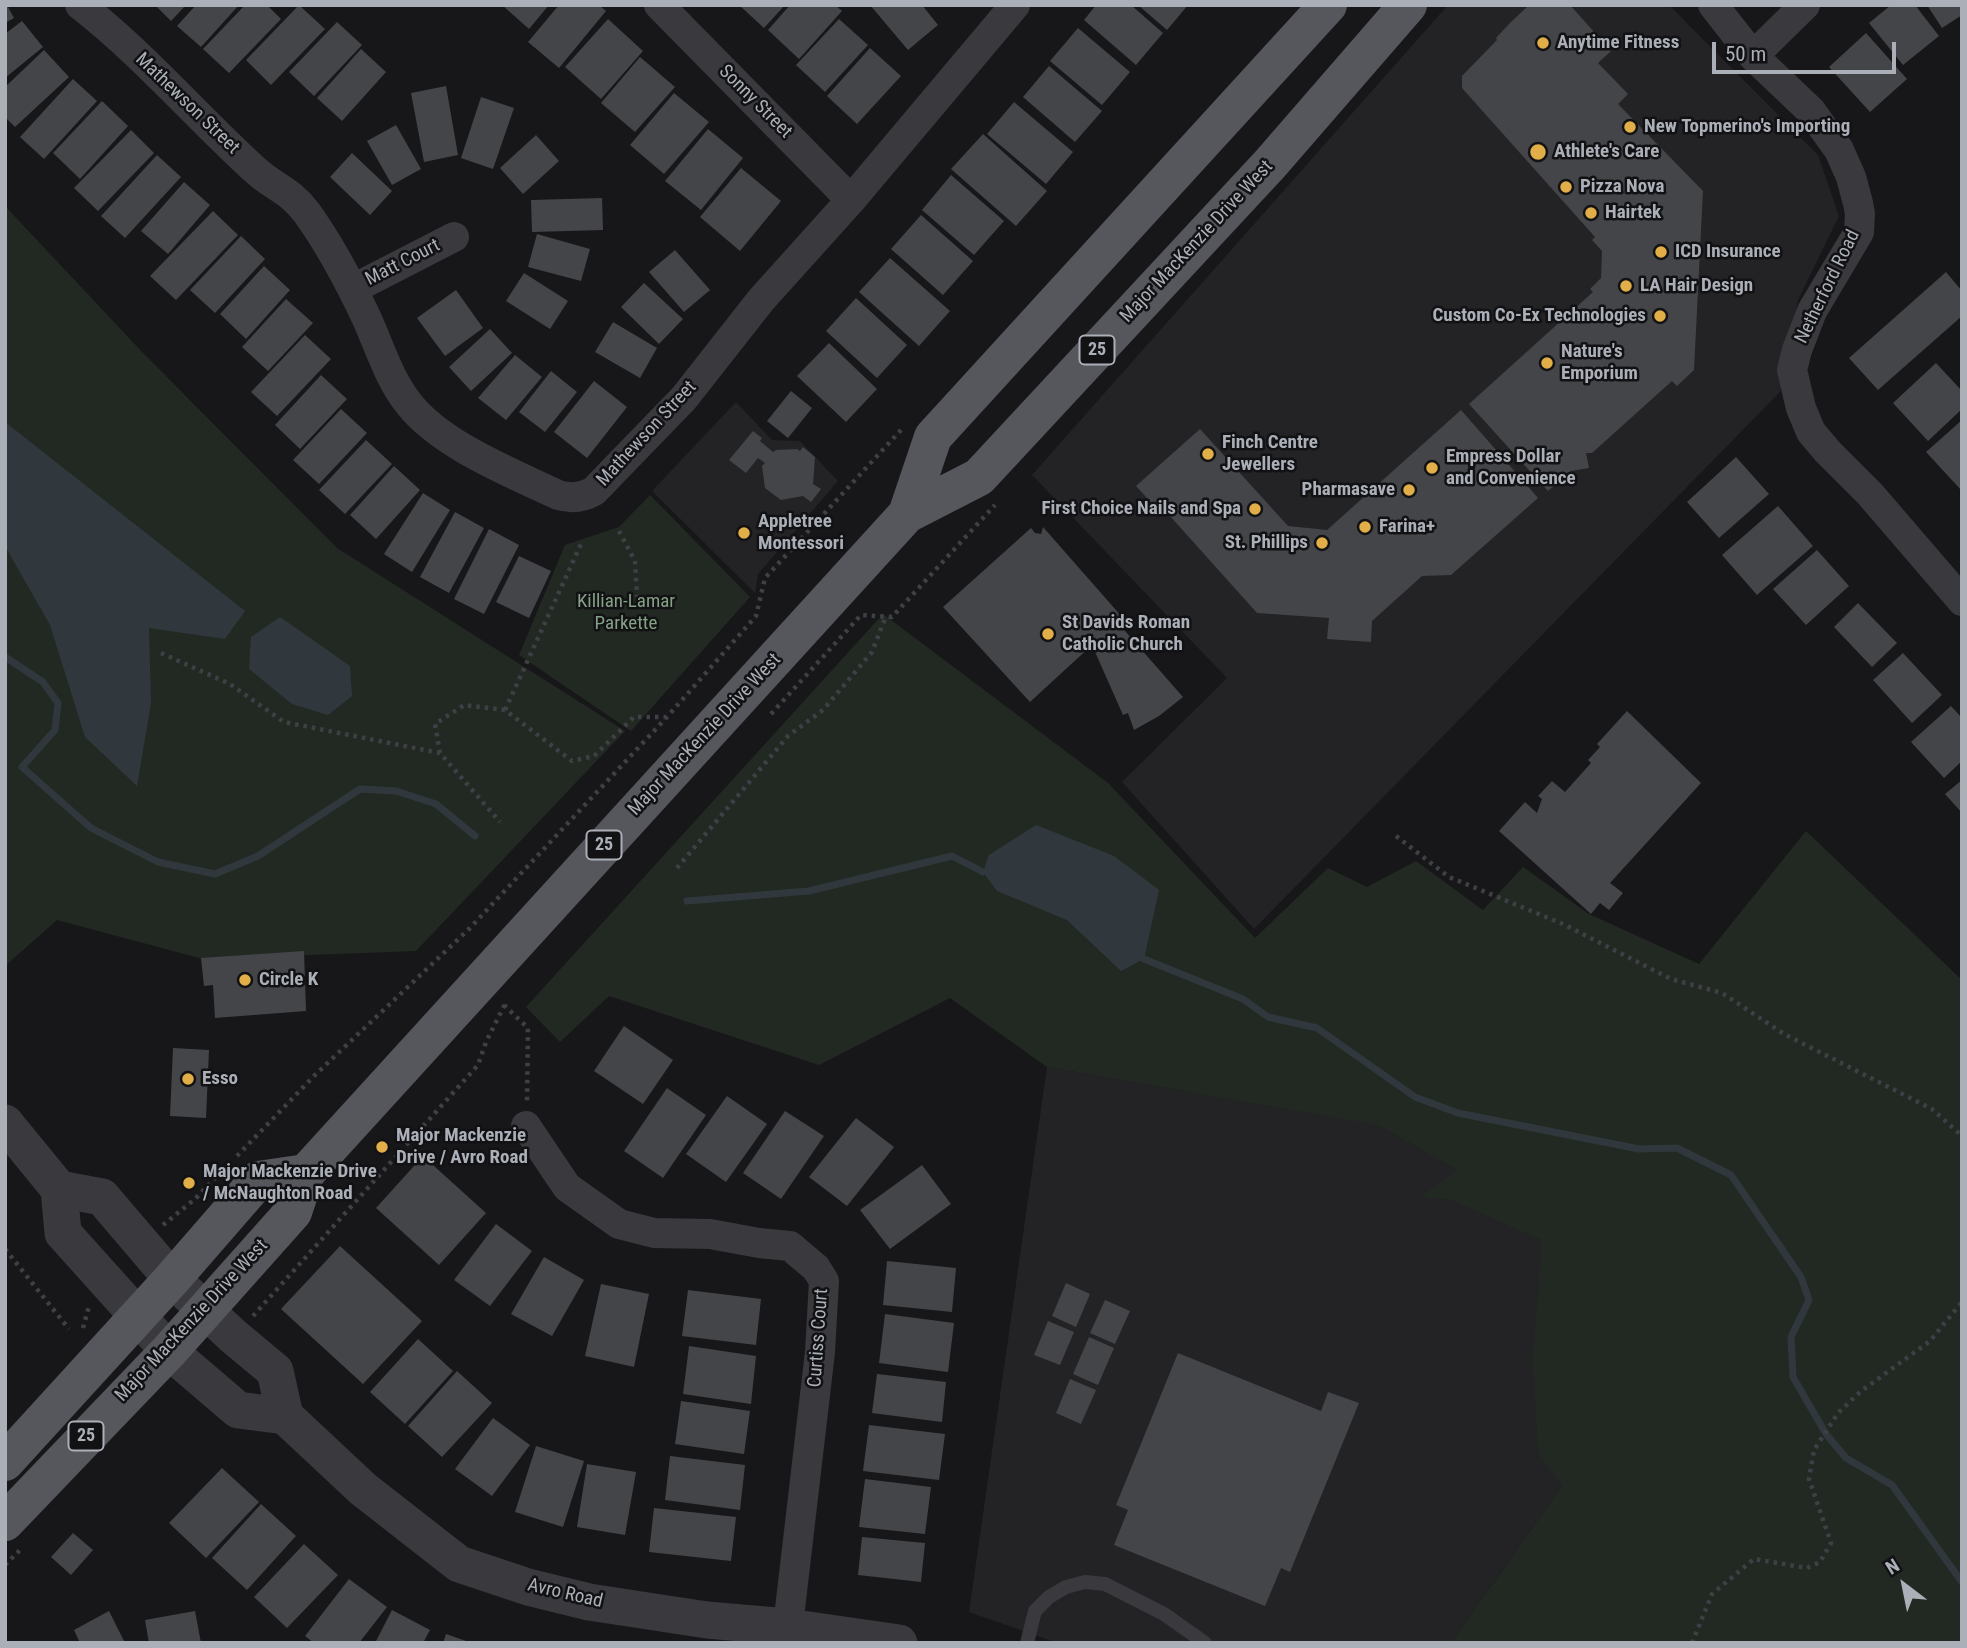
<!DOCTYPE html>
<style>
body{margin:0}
#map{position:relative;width:1967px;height:1648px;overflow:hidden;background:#171719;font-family:"Roboto Condensed",sans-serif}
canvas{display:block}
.frame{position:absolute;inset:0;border:7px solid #abafb8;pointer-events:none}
.north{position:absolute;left:1869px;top:1550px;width:70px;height:70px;-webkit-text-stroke:5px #121214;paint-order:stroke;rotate:328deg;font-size:19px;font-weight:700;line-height:28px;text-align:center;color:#abafb8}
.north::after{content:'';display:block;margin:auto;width:24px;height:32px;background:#abafb8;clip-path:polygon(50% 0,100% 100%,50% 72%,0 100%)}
.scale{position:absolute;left:1712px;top:42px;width:184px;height:32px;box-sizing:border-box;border:4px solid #abafb8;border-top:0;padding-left:9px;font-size:21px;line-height:24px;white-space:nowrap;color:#abafb8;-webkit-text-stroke:5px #121214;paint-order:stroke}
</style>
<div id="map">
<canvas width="1967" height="1648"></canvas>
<div class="frame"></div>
<div class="north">N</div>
<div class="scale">50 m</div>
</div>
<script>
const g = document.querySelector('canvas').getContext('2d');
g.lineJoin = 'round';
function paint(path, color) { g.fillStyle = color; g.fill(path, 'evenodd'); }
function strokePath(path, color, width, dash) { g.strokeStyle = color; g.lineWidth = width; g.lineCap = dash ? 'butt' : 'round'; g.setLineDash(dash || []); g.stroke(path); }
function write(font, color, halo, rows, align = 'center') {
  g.font = font + ' "Roboto Condensed",sans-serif'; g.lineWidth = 5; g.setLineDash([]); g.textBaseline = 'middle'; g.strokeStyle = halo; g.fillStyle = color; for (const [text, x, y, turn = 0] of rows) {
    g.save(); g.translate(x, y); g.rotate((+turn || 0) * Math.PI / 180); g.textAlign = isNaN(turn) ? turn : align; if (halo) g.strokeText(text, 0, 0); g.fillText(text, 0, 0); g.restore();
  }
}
paint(new Path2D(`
 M 1448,5 L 1669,5 L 1818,155 L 1839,216 L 1798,300 L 1780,392 L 1254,929 L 1122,782 L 1227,678 L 1032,475 Z
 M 736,402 L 772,440 L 800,441 L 838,481 L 758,574 L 755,593 L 652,491 Z
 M 1047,1067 L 1379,1124 L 1566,1234 L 1562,1486 L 1451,1643 L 1057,1643 L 969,1612 Z`), '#232326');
paint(new Path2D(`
 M 5,206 L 144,354 L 337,548 L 625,731 L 416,951 L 203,959 L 57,920 L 5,966 Z
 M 650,495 L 750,597 L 631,731 L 519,655 L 565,545 L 619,527 Z
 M 883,614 L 1108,783 L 1255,938 L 1328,868 L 1367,887 L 1416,861 L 1483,910 L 1523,867 L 1589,914 L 1699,964 L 1806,831 L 1962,980 L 1962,1643 L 1451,1643 L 1562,1486 L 1538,1452 L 1533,1356 L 1542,1240 L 1449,1199 L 1421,1197 L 1457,1170 L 1379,1125 L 1047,1067 L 950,998 L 819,1065 L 609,996 L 560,1042 L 526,1007 Z`), '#222923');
paint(new Path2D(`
 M 5,422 L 245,611 L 225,639 L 149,628 L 151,703 L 137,786 L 85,737 L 50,625 L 5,546 Z
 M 280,617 L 350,666 L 352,696 L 328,715 L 292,704 L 249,669 L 251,637 Z
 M 1036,825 L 1114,856 L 1159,890 L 1144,959 L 1121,971 L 1067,920 L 997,891 L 983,872 L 989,855 Z`), '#30383e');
strokePath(new Path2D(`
 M 5,657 L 43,682 L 58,703 L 55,730 L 22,767 L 91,828 L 158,862 L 215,874 L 258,856 L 360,789 L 396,791 L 436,804 L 475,836
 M 687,901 L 809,891 L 952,856 L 983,872
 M 1144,959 L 1243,999 L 1268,1017 L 1317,1028 L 1415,1097 L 1458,1113 L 1639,1149 L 1677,1148 L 1731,1175 L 1801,1277 L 1809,1300 L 1791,1337 L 1793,1377 L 1826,1434 L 1846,1458 L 1892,1485 L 1962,1582`), '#30383e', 7);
paint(new Path2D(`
 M 5,5 L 7,5 L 14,18 L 5,23 Z
 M 155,5 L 186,5 L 171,21 Z
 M 196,5 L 239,5 L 201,47 L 177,26 Z
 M 245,5 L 267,5 L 281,19 L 229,73 L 203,49 Z
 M 299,5 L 325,29 L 271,85 L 246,60 Z
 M 502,5 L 549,5 L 529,29 Z
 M 559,5 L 599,5 L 606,11 L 559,68 L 528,42 Z
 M 739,5 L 785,5 L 764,28 Z
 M 790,5 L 835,5 L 842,11 L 799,59 L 768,30 Z
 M 870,5 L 922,5 L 938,25 L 908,50 Z
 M 1096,5 L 1131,5 L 1163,33 L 1136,65 L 1084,20 Z
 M 1138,5 L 1188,5 L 1167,30 Z
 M 1529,5 L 1570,5 L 1611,51 L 1598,63 L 1628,94 L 1618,104 L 1703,191 L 1694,370 L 1677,386 L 1672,381 L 1592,453 L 1586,453 L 1589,468 L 1571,471 L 1548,491 L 1469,404 L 1593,292 L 1590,289 L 1601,278 L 1602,251 L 1592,240 L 1595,237 L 1462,88 L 1462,76 L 1497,40 L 1496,38 L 1511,22 Z
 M 1891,5 L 1915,5 L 1939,36 L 1903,65 L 1869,23 Z
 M 1927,5 L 1962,5 L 1962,15 L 1942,28 Z
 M 608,19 L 643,51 L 601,99 L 565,67 Z
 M 839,19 L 868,45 L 825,92 L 796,65 Z
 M 22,21 L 43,47 L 5,78 L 5,34 Z
 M 337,22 L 362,45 L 314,96 L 289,72 Z
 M 1078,28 L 1130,72 L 1102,105 L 1050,61 Z
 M 1866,33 L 1907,79 L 1870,112 L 1829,67 Z
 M 870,48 L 901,76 L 857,124 L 827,96 Z
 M 361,49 L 386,72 L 342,121 L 317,98 Z
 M 44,50 L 69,77 L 15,127 L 5,117 L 5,87 Z
 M 640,57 L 675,87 L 635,132 L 601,103 Z
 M 1049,66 L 1102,111 L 1075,142 L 1023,97 Z
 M 73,79 L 97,101 L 44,159 L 20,137 Z
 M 446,86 L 458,155 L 424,162 L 411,93 Z
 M 674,93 L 709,122 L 664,174 L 630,145 Z
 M 481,97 L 514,108 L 493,169 L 461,158 Z
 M 102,101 L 128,126 L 80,179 L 53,153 Z
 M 1014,102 L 1073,152 L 1046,184 L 987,134 Z
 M 396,125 L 421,169 L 392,185 L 367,141 Z
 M 708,129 L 743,158 L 701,210 L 665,181 Z
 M 131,130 L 154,153 L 98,211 L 74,188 Z
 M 983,134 L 1047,191 L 1016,226 L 951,169 Z
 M 536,135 L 559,161 L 523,194 L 500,168 Z
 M 352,153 L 392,191 L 370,215 L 330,177 Z
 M 157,155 L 181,177 L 125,238 L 101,216 Z
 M 741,168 L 781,201 L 740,251 L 700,217 Z
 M 951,175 L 1004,221 L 974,255 L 922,210 Z
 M 184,182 L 210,205 L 168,254 L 141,231 Z
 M 602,198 L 603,230 L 532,232 L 531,200 Z
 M 213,211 L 238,235 L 176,300 L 150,276 Z
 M 921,215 L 973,261 L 943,295 L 891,249 Z
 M 537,234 L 590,249 L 581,281 L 528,267 Z
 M 241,236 L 265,259 L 215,313 L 190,290 Z
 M 675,250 L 710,290 L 684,312 L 649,272 Z
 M 890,258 L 950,311 L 919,346 L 859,292 Z
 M 264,266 L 290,290 L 246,339 L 220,314 Z
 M 1946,272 L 1962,291 L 1962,316 L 1878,390 L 1849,358 Z
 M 524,273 L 568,301 L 550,329 L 506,301 Z
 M 644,283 L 683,319 L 659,344 L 621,307 Z
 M 456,290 L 483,328 L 445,356 L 417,318 Z
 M 856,298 L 907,345 L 877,378 L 826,331 Z
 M 286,299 L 313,323 L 268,371 L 242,347 Z
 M 613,322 L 657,348 L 640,378 L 595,352 Z
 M 490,329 L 512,353 L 471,391 L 449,367 Z
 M 305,335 L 331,359 L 277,416 L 251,392 Z
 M 829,343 L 877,389 L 846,422 L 797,376 Z
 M 515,355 L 542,377 L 506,420 L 478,398 Z
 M 1936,363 L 1962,391 L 1962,409 L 1928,441 L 1893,403 Z
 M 551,371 L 577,392 L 545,432 L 519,412 Z
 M 321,375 L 347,399 L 300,449 L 275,425 Z
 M 594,381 L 627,407 L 587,458 L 554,432 Z
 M 791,391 L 812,408 L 788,438 L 767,421 Z
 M 341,409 L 367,433 L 319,484 L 293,460 Z
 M 1461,410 L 1538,498 L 1451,575 L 1422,576 L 1372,621 L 1371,642 L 1327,639 L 1329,618 L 1257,613 L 1161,506 L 1157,509 L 1136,486 L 1200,429 L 1288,526 L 1327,530 Z
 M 1962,420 L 1962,491 L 1926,452 Z
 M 753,431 L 762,438 L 760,441 L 773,452 L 776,450 L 797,449 L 800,451 L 803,447 L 815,457 L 813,484 L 821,489 L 811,502 L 803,496 L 781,500 L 765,488 L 762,466 L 765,463 L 758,458 L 746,473 L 729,460 Z
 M 366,440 L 392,464 L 345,514 L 319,490 Z
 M 1736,457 L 1769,494 L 1719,538 L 1687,502 Z
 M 394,466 L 420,490 L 376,539 L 350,515 Z
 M 423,493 L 450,510 L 412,572 L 384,554 Z
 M 1778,506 L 1813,546 L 1757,595 L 1722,555 Z
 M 455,512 L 484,528 L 449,593 L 420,577 Z
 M 1043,527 L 1123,618 L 1118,623 L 1183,697 L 1159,716 L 1134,730 L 1128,713 L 1123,715 L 1092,645 L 1030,702 L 943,607 L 1031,528 L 1035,533 L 1041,534 Z
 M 489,529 L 519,545 L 484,614 L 454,599 Z
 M 1817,550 L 1849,586 L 1806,625 L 1773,589 Z
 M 519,556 L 551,571 L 529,618 L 496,602 Z
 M 1858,603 L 1897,643 L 1872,667 L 1834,627 Z
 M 1903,653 L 1942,695 L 1912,723 L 1873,680 Z
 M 1951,706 L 1962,718 L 1962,761 L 1944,778 L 1911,742 Z
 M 1627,711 L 1701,783 L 1610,883 L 1623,893 L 1609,910 L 1600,903 L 1591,914 L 1499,831 L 1525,802 L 1537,813 L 1542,799 L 1538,796 L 1552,781 L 1565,792 L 1591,763 L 1588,760 L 1600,747 L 1597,744 Z
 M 1962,780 L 1962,813 L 1945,794 Z
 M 304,951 L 306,1011 L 215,1018 L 213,985 L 204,986 L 201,958 Z
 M 624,1026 L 673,1060 L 643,1104 L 594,1071 Z
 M 173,1048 L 209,1050 L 206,1118 L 170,1116 Z
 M 667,1088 L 706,1115 L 663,1178 L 624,1151 Z
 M 727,1096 L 767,1124 L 726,1182 L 686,1154 Z
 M 785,1111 L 824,1136 L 781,1199 L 743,1173 Z
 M 856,1118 L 894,1147 L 847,1206 L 809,1177 Z
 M 423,1156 L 486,1213 L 439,1265 L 376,1208 Z
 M 922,1165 L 951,1204 L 890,1249 L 860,1210 Z
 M 496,1224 L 532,1251 L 490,1306 L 454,1280 Z
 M 340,1246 L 422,1321 L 363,1384 L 281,1309 Z
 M 544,1257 L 584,1280 L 552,1336 L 511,1314 Z
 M 887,1261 L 956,1268 L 952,1312 L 883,1305 Z
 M 1066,1283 L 1090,1294 L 1076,1327 L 1052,1316 Z
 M 601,1284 L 649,1294 L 634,1367 L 585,1356 Z
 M 688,1290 L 761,1299 L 756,1345 L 682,1336 Z
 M 1105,1300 L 1130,1311 L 1115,1344 L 1090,1333 Z
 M 885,1314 L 954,1323 L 948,1372 L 879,1363 Z
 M 1048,1321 L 1074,1332 L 1060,1365 L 1034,1355 Z
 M 1089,1337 L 1114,1348 L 1098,1385 L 1073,1374 Z
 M 418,1339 L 453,1371 L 405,1424 L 370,1392 Z
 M 689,1346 L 756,1356 L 751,1404 L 683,1394 Z
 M 1178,1353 L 1321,1411 L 1328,1392 L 1359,1403 L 1290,1572 L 1281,1568 L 1265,1606 L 1114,1545 L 1128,1510 L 1116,1505 Z
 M 457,1371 L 492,1403 L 442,1457 L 408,1426 Z
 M 877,1374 L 946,1382 L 942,1422 L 872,1413 Z
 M 1070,1379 L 1096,1390 L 1081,1424 L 1056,1413 Z
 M 681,1401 L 750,1411 L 744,1454 L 675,1444 Z
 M 493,1418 L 530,1445 L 492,1496 L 455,1469 Z
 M 869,1425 L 945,1434 L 939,1480 L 863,1471 Z
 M 536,1446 L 584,1461 L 563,1527 L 515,1512 Z
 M 670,1456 L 745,1465 L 740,1510 L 665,1500 Z
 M 587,1464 L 636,1472 L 625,1535 L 577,1527 Z
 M 222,1468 L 259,1502 L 206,1558 L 169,1523 Z
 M 865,1479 L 931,1487 L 925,1534 L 859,1527 Z
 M 261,1504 L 296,1536 L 247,1590 L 212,1558 Z
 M 654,1508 L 736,1517 L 731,1561 L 649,1552 Z
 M 73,1533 L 93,1550 L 71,1575 L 51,1557 Z
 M 862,1537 L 925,1543 L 921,1582 L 858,1575 Z
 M 304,1544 L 338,1575 L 287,1628 L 254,1597 Z
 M 349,1579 L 387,1607 L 359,1643 L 314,1643 L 305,1636 Z
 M 392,1610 L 430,1630 L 423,1643 L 375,1643 Z
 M 109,1611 L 125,1643 L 80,1643 L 74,1630 Z
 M 195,1611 L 201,1643 L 149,1643 L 145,1620 Z
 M 446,1634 L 469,1642 L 469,1643 L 443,1643 Z`), '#444549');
strokePath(new Path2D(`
 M 619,531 L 635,561 L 637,597
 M 161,653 L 230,684 L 284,722 L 440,753 L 500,822
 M 505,710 L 582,542
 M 771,714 L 861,615 L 892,617 L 995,505
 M 440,753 L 435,724 L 464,705 L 505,710 L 572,761 L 594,756 L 634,717 L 666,717
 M 1396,836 L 1449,877 L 1563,924 L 1671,979 L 1722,993 L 1784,1034 L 1932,1109 L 1962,1136
 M 677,868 L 788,736 L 823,710 L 872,652 L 886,616
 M 504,1005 L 528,1028 L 527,1101
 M 237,1156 L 315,1075 L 470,928 L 667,717 L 756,616 L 765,578 L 901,430
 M 163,1225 L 195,1199 L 216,1177
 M 5,1249 L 69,1329
 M 253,1316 L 478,1065 L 486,1042 L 505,1004
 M 83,1328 L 89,1306
 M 5,1565 L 20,1550
 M 1692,1643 L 1712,1594 L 1754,1559 L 1807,1568 L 1820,1562 L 1831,1543 L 1809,1479 L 1814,1450 L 1838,1413 L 1860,1392 L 1930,1341 L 1962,1302`), '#3f4045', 4.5, [3.5, 5]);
strokePath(new Path2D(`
 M 1027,1643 L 1035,1611 L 1049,1597 L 1066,1587 L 1085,1582 L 1105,1584 L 1164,1614 L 1205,1643`), '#39393e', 14);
strokePath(new Path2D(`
 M 80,5 C 143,54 195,115 254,169 C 273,187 289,189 307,213 C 330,245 350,283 367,319 C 380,348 389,379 409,404 C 441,445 512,473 558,495 C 571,499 582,498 594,491 L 684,398 L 761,300 L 851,200 L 1015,5
 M 659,5 L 851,200
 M 1713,5 L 1753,56 L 1811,111 L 1839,150 L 1851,177 L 1858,203 L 1860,214 L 1859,232 L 1812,311 L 1797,350 L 1792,370 L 1801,408 L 1811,432 L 1828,452 L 1870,494 L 1962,601
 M 1753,56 L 1805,5
 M 353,289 L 454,237
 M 526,1126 L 567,1187 L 619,1224 L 654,1233 L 710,1234 L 759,1243 L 790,1246 L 816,1268 L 824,1281 L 820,1352 L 786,1643`), '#39393e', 30);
strokePath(new Path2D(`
 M 5,1123 L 59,1189 L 63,1233 L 169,1351 L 238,1410 L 285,1416
 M 59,1189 L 102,1197 L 172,1279 L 233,1336 L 275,1371 L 285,1416 L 363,1489 L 459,1564 L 528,1587 L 589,1602 L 707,1620 L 788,1627 L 899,1643`), '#39393e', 37);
strokePath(new Path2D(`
 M 907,514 L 933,437 L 1328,5
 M 5,1462 L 172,1279 L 258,1180 L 306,1173
 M 5,1522 L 169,1351 L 293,1212 L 306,1173 L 907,514 L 979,477 L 1270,164 L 1408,5`), '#55575c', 38);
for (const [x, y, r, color] of [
 [1543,43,7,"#e1ae47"],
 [1630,127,7,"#e1ae47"],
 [1538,152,9,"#e1ae47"],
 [1566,187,7,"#e1ae47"],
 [1591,213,7,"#e1ae47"],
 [1661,252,7,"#e1ae47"],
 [1626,286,7,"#e1ae47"],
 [1660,316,7,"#e1ae47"],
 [1547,363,7,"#e1ae47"],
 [1208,454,7,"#e1ae47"],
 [1432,468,7,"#e1ae47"],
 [1409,490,7,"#e1ae47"],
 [1255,509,7,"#e1ae47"],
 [1365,527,7,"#e1ae47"],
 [744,533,7,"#e1ae47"],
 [1322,543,7,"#e1ae47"],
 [1048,634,7,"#e1ae47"],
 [245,980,7,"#e1ae47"],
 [188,1079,7,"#e1ae47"],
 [382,1147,7,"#e1ae47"],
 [189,1183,7,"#e1ae47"]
]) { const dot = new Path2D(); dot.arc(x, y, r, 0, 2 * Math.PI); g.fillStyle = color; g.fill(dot); strokePath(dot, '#121214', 2.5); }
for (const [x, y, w] of [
 [1097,350,35],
 [604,845,35],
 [86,1436,35]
]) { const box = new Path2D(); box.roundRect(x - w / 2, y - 14.5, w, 29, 5); g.fillStyle = '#121214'; g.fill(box); strokePath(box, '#abafb8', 2); }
write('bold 18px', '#abafb8', null, [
 ["25",1097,350],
 ["25",604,845],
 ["25",86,1436]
]);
write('bold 19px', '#abafb8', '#121214', [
 ["Anytime Fitness",1557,43],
 ["New Topmerino's Importing",1644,127],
 ["Athlete's Care",1554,152],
 ["Pizza Nova",1580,187],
 ["Hairtek",1605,213],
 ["ICD Insurance",1675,252],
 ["LA Hair Design",1640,286],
 ["Custom Co-Ex Technologies",1646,316,"right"],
 ["Nature's",1561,352],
 ["Emporium",1561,374],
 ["Finch Centre",1222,443],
 ["Jewellers",1222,465],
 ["Empress Dollar",1446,457],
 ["and Convenience",1446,479],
 ["Pharmasave",1395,490,"right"],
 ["First Choice Nails and Spa",1241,509,"right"],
 ["Appletree",758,522],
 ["Montessori",758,544],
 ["Farina+",1379,527],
 ["St. Phillips",1308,543,"right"],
 ["St Davids Roman",1062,623],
 ["Catholic Church",1062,645],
 ["Circle K",259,980],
 ["Esso",202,1079],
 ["Major Mackenzie",396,1136],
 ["Drive / Avro Road",396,1158],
 ["Major Mackenzie Drive",203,1172],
 ["/ McNaughton Road",203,1194]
], 'left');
write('19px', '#abafb8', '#121214', [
 ["Sonny Street",755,102,45],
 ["Mathewson Street",187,104,44],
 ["Major MacKenzie Drive West",1197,242,-47],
 ["Matt Court",403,263,-27],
 ["Netherford Road",1828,287,-64],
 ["Mathewson Street",647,434,-47],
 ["Major MacKenzie Drive West",705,735,-47],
 ["Major MacKenzie Drive West",192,1321,-47],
 ["Curtiss Court",819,1338,-86],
 ["Avro Road",565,1594,13]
]);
write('19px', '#84a186', '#121214', [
 ["Killian-Lamar",626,602],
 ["Parkette",626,624]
]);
</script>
